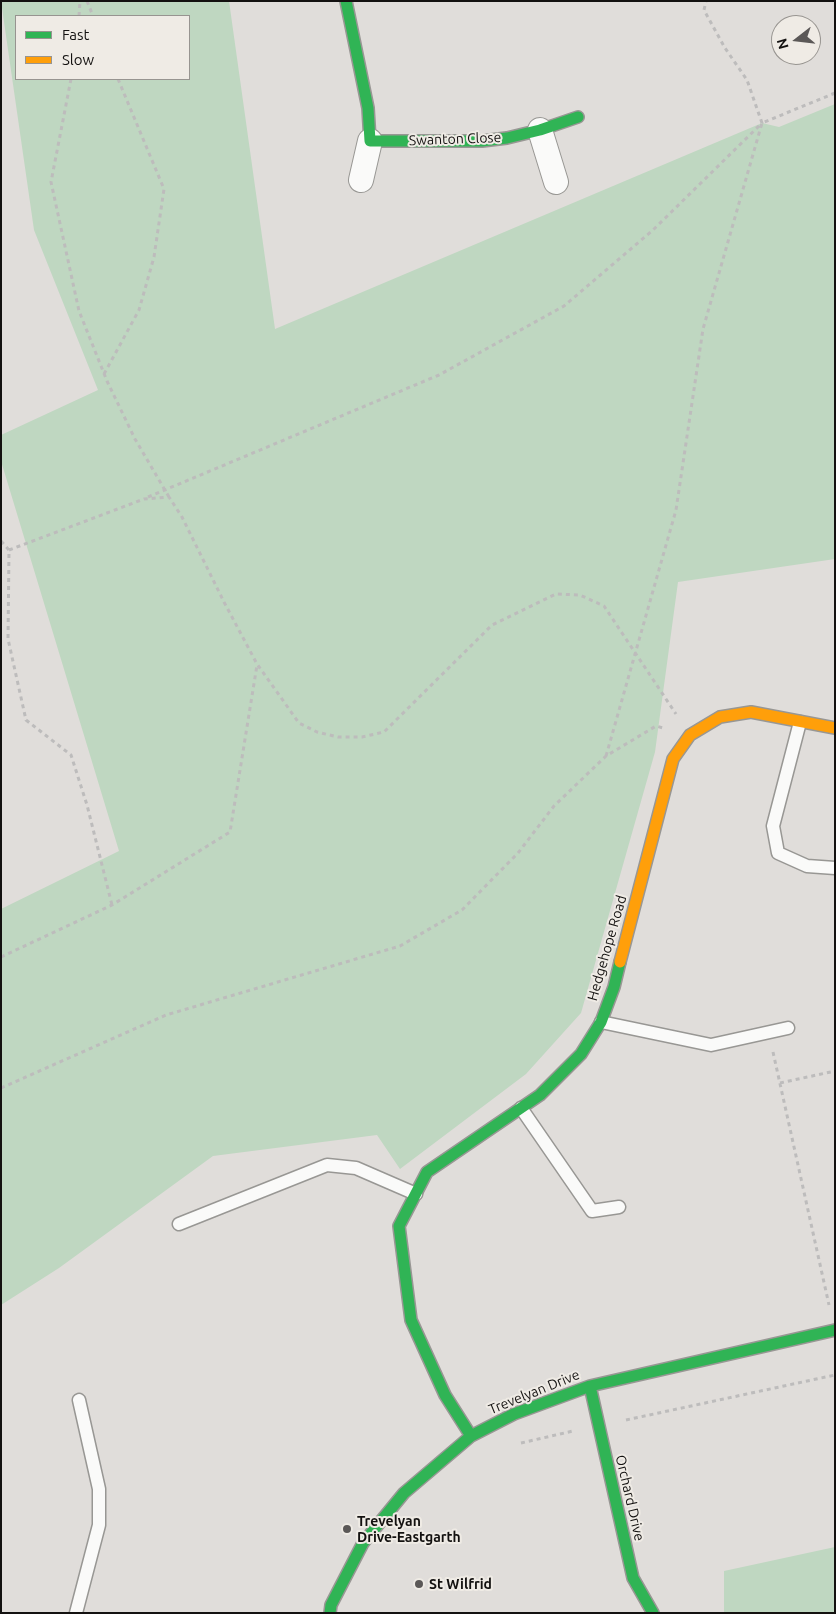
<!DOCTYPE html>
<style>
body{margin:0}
#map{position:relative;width:836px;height:1614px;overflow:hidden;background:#e0ddda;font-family:Ubuntu,sans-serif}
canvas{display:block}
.frame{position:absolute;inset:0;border:2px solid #131110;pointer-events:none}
.legend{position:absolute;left:15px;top:15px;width:175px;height:65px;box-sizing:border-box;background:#efebe5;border:1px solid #979490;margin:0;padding:6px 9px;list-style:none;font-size:15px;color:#131110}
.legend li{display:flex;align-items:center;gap:10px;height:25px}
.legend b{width:25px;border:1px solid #979490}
.north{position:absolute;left:771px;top:15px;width:50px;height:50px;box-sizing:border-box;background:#efebe5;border:1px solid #979490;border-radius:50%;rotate:254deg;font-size:14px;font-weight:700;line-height:20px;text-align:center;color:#131110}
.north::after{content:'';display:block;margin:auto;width:18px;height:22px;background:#5b5857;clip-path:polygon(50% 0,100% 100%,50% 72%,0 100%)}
</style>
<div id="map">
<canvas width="836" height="1614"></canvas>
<div class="frame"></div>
<ul class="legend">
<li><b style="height:6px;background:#30b455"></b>Fast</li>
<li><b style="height:6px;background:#ff9f0a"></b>Slow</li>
</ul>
<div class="north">N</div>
</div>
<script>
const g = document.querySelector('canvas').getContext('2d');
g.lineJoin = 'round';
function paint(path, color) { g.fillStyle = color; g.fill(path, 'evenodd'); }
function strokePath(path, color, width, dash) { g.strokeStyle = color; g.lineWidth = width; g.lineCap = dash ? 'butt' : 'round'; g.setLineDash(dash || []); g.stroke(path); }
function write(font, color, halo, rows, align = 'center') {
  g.font = font + ' Ubuntu,sans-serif'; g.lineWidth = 4; g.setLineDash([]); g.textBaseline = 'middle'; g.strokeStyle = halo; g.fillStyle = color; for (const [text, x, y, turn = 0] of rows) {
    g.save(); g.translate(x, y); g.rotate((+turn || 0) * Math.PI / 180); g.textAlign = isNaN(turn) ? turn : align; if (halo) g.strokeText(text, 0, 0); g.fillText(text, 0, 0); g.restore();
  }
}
paint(new Path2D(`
 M 1,1 L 229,1 L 275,329 L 762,123 L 779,127 L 835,104 L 835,559 L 678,582 L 655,752 L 581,1013 L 526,1074 L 400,1169 L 377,1135 L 213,1156 L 59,1268 L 1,1305 L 1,909 L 119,851 L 1,461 L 1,435 L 98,390 L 34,230 ZM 16,16 L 189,16 L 189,79 L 16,79 Z
 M 835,1547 L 835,1613 L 724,1613 L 724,1571 Z`), '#bfd7c1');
const lane = new Path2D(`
 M 800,722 L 773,826 L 778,853 L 807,866 L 835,868
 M 601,1022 L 711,1045 L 788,1028
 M 521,1108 L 592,1211 L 619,1207
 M 179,1224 L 327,1165 L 356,1168 L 416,1194
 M 76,1613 L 99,1525 L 99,1489 L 79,1400`);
const street = new Path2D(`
 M 540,130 L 556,182
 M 361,180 L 370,141`);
const fast = new Path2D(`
 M 346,1 L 368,108 L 370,141 L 482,141 L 507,138 L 540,130 L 578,117
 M 590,1386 L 633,1578 L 653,1613
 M 471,1436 L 445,1395 L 411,1320 L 399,1226 L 427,1172 L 540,1095 L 581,1054 L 601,1022 L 614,987 L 620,962
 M 330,1613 L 331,1605 L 363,1543 L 404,1493 L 471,1436 L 514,1414 L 590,1386 L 835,1330`);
const slow = new Path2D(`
 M 620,962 L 673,759 L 690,735 L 720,717 L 751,712 L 835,728`);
strokePath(lane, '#989794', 15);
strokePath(street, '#989794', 26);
strokePath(fast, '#989794', 14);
strokePath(slow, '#989794', 14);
strokePath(new Path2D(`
 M 87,1 L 93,16
 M 79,16 L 80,1
 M 71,79 L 51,182 L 79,311 L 107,381 L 135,439 L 169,497
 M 104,374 L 139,310 L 154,257 L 164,189 L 118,79
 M 148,497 L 439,375 L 564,306 L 653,230 L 762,123 L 747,80 L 725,48 L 704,10 L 706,1
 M 1,541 L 9,550 L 8,639 L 26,720 L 71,755 L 87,805 L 112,905
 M 9,550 L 144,499 L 169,497 L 182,517 L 224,602 L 257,664 L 299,723 L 317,732 L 338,737 L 362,737 L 384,732 L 492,625 L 556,594 L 580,595 L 604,606 L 676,714
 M 606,756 L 676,510 L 703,329 L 762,123 L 835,93
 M 1,957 L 112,905 L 230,832 L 257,665
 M 773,1052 L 829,1305
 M 780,1083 L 835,1071
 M 1,1088 L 166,1015 L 400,946 L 462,910 L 518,853 L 554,806 L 606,756 L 656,726 L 663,728
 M 626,1420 L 835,1375
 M 521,1443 L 573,1431`), '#bdbcbc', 3, [4, 4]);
strokePath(lane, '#fafaf9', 12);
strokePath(street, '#fafaf9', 24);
strokePath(fast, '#30b455', 11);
strokePath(slow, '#ff9f0a', 11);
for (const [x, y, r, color] of [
 [347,1529,5,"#5b5857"],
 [419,1584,5,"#5b5857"]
]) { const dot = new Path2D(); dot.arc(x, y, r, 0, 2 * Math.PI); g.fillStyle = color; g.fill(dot); strokePath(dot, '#efebe5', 2); }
write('14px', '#131110', '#efebe5', [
 ["Swanton Close",455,139,-2],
 ["Hedgehope Road",607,948,-74],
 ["Trevelyan Drive",534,1392,-22],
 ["Orchard Drive",630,1498,77]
]);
write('bold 14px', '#131110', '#efebe5', [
 ["Trevelyan",357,1521],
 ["Drive-Eastgarth",357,1537],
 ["St Wilfrid",429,1584]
], 'left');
</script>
